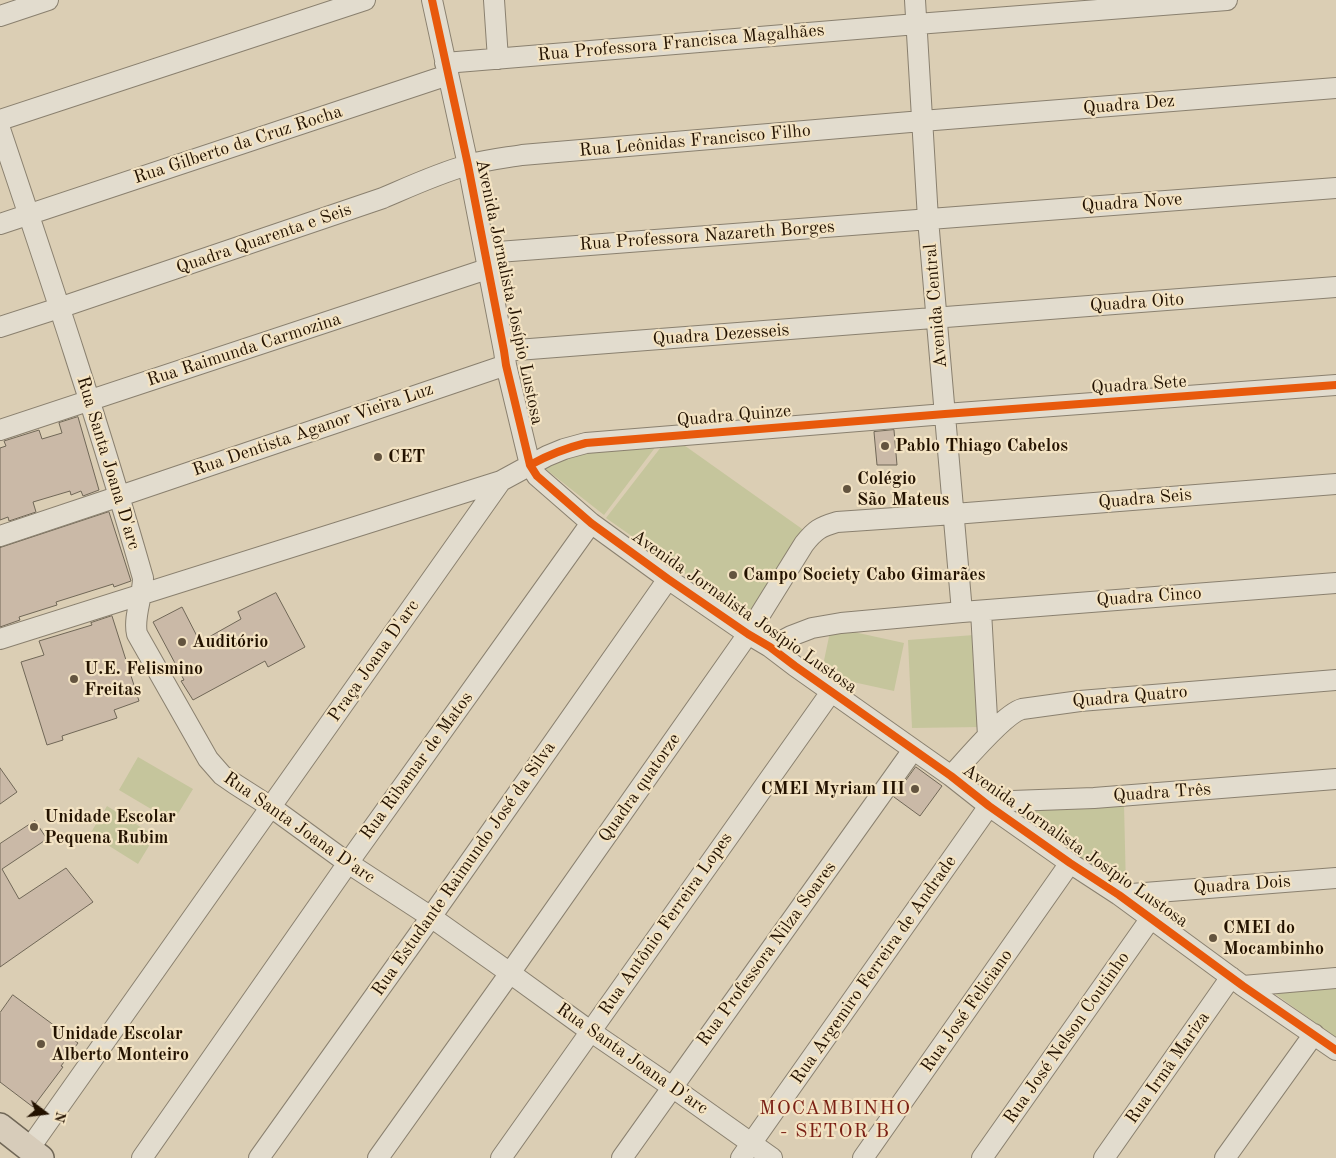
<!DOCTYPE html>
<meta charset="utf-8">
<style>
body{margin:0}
#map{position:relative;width:1336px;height:1158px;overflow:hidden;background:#dbceb4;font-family:"Old Standard TT",serif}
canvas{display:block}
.north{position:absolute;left:20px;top:1088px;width:50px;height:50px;-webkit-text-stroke:4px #f3e3c3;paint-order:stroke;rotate:105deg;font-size:14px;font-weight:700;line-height:20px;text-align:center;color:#231200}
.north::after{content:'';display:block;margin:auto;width:18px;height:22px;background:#231200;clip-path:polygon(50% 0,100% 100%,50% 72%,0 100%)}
</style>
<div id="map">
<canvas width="1336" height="1158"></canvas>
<div class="north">N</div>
</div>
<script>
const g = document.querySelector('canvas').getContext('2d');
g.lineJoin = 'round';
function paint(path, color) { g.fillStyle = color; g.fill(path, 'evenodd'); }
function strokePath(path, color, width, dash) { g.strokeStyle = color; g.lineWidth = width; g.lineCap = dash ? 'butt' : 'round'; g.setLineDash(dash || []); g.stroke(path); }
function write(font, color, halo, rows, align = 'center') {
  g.font = font + ' "Old Standard TT",serif'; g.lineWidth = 4.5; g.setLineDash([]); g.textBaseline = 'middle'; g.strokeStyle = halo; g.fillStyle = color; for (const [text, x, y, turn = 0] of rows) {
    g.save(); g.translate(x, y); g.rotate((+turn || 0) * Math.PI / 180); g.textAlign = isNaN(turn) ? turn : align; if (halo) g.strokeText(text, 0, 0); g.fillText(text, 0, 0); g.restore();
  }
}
paint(new Path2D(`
 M 681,443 L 805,531 L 751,620 L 606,518 L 661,447 Z
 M 657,445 L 604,515 L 543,467 L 590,449 Z
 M 831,627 L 904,643 L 894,691 L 821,675 Z
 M 974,635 L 981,727 L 912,728 L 908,640 Z
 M 138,757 L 193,789 L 173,822 L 119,790 Z
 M 1124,804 L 1126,889 L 1013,812 Z
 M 107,806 L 155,836 L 138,864 L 90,834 Z
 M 1336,985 L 1336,1038 L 1270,990 Z`), '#c5c59c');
const building = new Path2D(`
 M 78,417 L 99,490 L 83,496 L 81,491 L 71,495 L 70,491 L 33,502 L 36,512 L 9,521 L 8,517 L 0,520 L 0,448 L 6,446 L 4,441 L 39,430 L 42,439 L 62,433 L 59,423 Z
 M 894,430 L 897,465 L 877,465 L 874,432 Z
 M 109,512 L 131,581 L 114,587 L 113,584 L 56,602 L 57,605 L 19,617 L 20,620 L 0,627 L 0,548 Z
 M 276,593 L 305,647 L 268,667 L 265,661 L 193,700 L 181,681 L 184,680 L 153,622 L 182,607 L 200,642 L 241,619 L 238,612 Z
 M 112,616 L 139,701 L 114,710 L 117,718 L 62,736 L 63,740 L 47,745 L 21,662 L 44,655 L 39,641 L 92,625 L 91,623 Z
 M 916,767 L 942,786 L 920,816 L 894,797 Z
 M 0,768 L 17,792 L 0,804 Z
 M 35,821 L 47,839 L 2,869 L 19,899 L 66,868 L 93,902 L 0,967 L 0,844 Z
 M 13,995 L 78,1043 L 61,1066 L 63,1067 L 33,1107 L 0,1082 L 0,1013 Z`);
paint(building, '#cab9a7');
strokePath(building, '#706757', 1);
const minor = new Path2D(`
 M 432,0 L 468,165 L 504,351 L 506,365 L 530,465 L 537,476 L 591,523 L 668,579 L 748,634 L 770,647 L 795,666 L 951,776 L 989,806 L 1070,863 L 1119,895 L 1243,986 L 1336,1050
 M 494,0 L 498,59
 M 915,0 L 928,219 L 962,612
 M 0,16 L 48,0
 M 445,63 L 917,24 L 1227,0
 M 0,120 L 365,0
 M 0,129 C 50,278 100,427 143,578 C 143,596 133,617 137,634 L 208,759 L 222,775 L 235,784 L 271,807 L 348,863 L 431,917 L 510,973 L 590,1031 L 672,1087 L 772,1158
 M 0,224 L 448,75
 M 485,253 L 1336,188
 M 0,327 L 59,308 L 383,198 C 411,186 439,173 468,165 C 485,160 504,158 522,155 L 922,121 L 1336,88
 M 504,351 L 1336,287
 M 0,430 L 487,269
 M 0,536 L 120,496 L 506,365
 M 981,611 L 988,736
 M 0,639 L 501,481 L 547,456 L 564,449 L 586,443 L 945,414 L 1336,385
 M 770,647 L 791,636 L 812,628 L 841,623 L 962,612 L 1336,583
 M 951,776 C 966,760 1004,714 1022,709 L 1080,701 L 1336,680
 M 989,806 L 1000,802 L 1012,801 L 1094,798 L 1336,779
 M 1119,895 L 1336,878
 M 1243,986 L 1336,978
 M 29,1149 L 501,481
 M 142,1158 L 348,863 L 591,523
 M 259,1158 L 431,917 L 668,579
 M 378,1158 L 510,973 L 748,634 L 804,544 C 815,530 820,527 837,522 L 954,514 L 1336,484
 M 501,1158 L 831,692
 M 622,1158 L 913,750
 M 741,1158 L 989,806
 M 863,1158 L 1070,863
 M 982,1158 L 1151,918
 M 1104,1158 L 1231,977
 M 1225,1158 L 1314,1034`);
const major = new Path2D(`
 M 0,1126 L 41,1158`);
strokePath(minor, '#8a806f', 22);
strokePath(major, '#706757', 28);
strokePath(minor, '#e2dcce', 20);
strokePath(major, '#d7ccba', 25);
strokePath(new Path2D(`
 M 432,0 L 468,165 L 504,351 L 506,365 L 530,465 L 537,476 L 591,523 L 668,579 L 748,634 L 770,647 L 795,666 L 951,776 L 989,806 L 1070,863 L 1119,895 L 1243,986 L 1336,1050
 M 530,465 C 548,455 566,448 586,443 L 945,414 L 1336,385`), '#e8590c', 8);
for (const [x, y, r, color] of [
 [885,446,5,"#63543f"],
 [378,457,5,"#63543f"],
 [847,489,5,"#63543f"],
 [733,575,5,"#63543f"],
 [182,642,5,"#63543f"],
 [74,679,5,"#63543f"],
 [915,789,5,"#63543f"],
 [34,827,5,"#63543f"],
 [1213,938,5,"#63543f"],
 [41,1044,5,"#63543f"]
]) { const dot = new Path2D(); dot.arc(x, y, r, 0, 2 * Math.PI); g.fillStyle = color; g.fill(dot); strokePath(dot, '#f3e3c3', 2); }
write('18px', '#231200', '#f3e3c3', [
 ["Rua Professora Francisca Magalhães",681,43,-5],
 ["Quadra Dez",1129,105,-5],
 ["Rua Leônidas Francisco Filho",695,141,-5],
 ["Rua Gilberto da Cruz Rocha",238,145,-18],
 ["Quadra Nove",1132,203,-4],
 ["Rua Professora Nazareth Borges",707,236,-4],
 ["Quadra Quarenta e Seis",264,239,-19],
 ["Avenida Jornalista Josípio Lustosa",509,292,78],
 ["Quadra Oito",1137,303,-4],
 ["Avenida Central",936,306,-95],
 ["Quadra Dezesseis",721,335,-4],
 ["Rua Raimunda Carmozina",244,350,-18],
 ["Quadra Sete",1139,385,-4],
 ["Quadra Quinze",734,416,-5],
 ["Rua Dentista Aganor Vieira Luz",313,430,-19],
 ["Rua Santa Joana D'arc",108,463,73],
 ["Quadra Seis",1145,499,-5],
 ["Quadra Cinco",1149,597,-4],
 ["Avenida Jornalista Josípio Lustosa",744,612,35],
 ["Praça Joana D'arc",374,661,-55],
 ["Quadra Quatro",1130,697,-5],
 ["Rua Ribamar de Matos",417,766,-54],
 ["Quadra quatorze",640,788,-55],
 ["Quadra Três",1162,793,-4],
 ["Rua Santa Joana D'arc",299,828,35],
 ["Avenida Jornalista Josípio Lustosa",1075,846,35],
 ["Rua Estudante Raimundo José da Silva",464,869,-55],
 ["Quadra Dois",1242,885,-4],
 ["Rua Antônio Ferreira Lopes",666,924,-55],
 ["Rua Professora Nilza Soares",767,954,-54],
 ["Rua Argemiro Ferreira de Andrade",874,970,-55],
 ["Rua José Feliciano",967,1011,-55],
 ["Rua José Nelson Coutinho",1067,1038,-55],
 ["Rua Santa Joana D'arc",632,1059,35],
 ["Rua Irmã Mariza",1168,1068,-55]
]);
write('bold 18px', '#231200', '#f3e3c3', [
 ["Pablo Thiago Cabelos",895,446],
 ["CET",388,457],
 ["Colégio",857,479],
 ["São Mateus",857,500],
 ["Campo Society Cabo Gimarães",743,575],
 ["Auditório",192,642],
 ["U.E. Felismino",84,669],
 ["Freitas",84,690],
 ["CMEI Myriam III",905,789,"right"],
 ["Unidade Escolar",44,817],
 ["Pequena Rubim",44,838],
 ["CMEI do",1223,928],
 ["Mocambinho",1223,949],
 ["Unidade Escolar",51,1034],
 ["Alberto Monteiro",51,1055]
], 'left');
g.letterSpacing = '1px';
write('20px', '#7a1f14', '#f3e3c3', [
 ["MOCAMBINHO",835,1109],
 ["- SETOR B",835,1132]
]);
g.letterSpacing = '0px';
</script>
